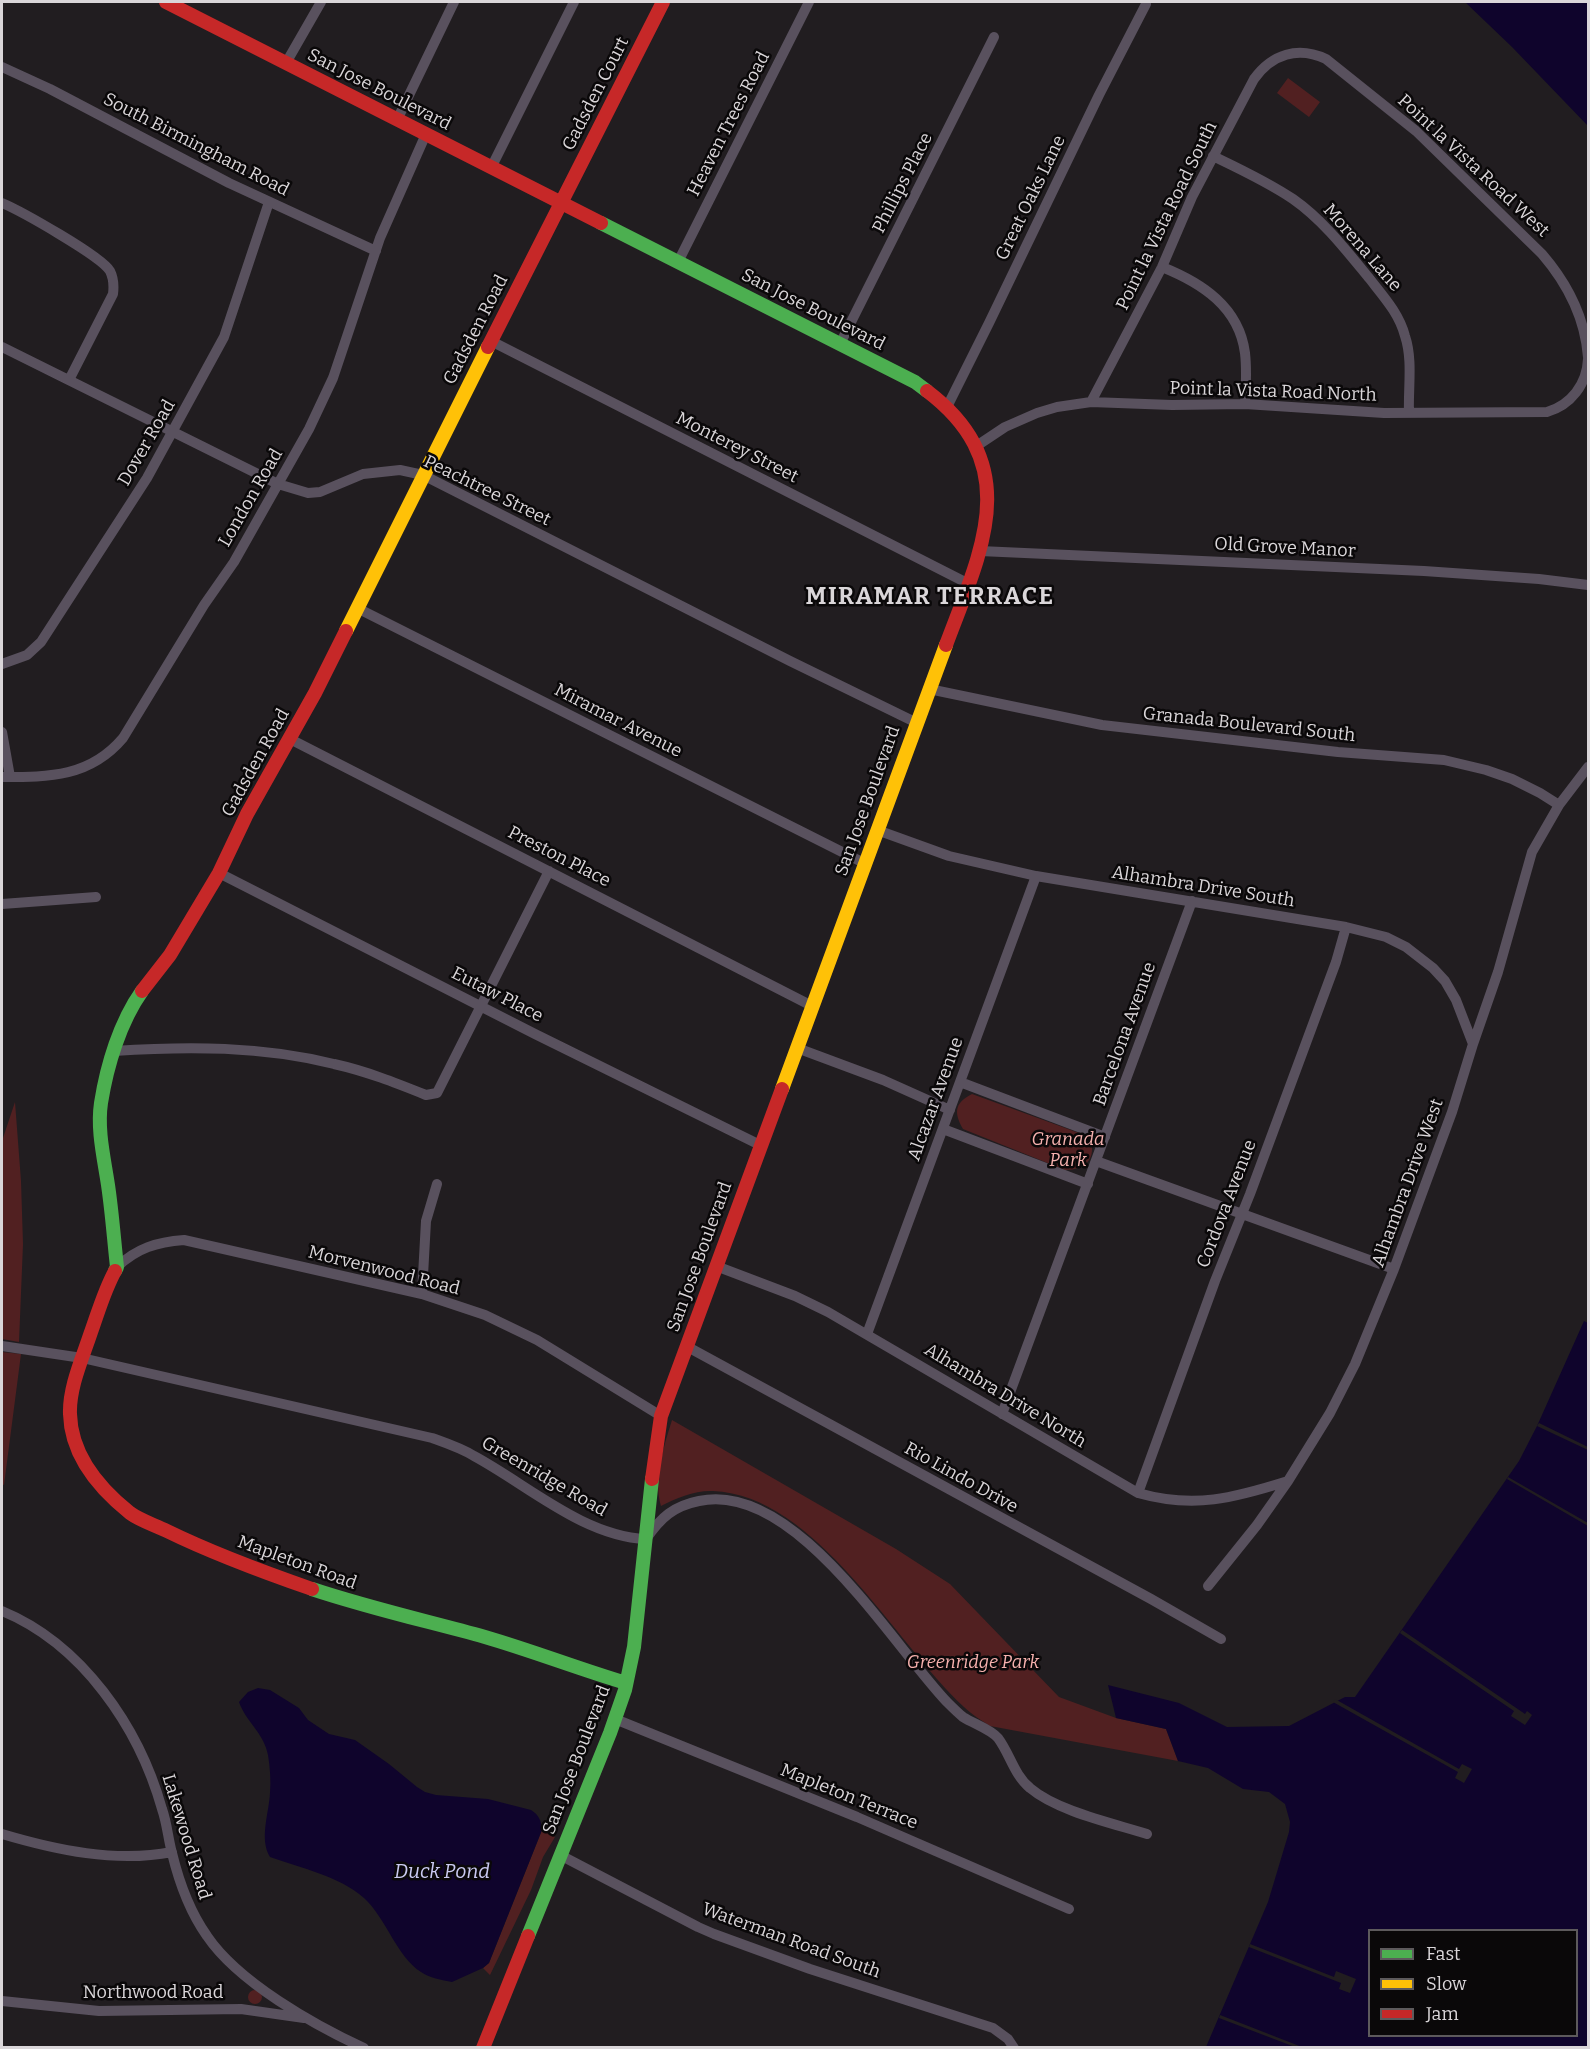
<!DOCTYPE html>
<style>
body{margin:0}
#map{position:relative;width:1590px;height:2049px;overflow:hidden;background:#211d20;font-family:Bitter,serif}
canvas{display:block}
.frame{position:absolute;inset:0;border:3px solid #dad6d9;pointer-events:none}
.legend{position:absolute;left:1368px;top:1929px;width:210px;height:108px;box-sizing:border-box;background:#0a0809;border:2px solid #5d5a5c;margin:0;padding:8px 10px;list-style:none;font-size:18px;color:#dad6d9}
.legend li{display:flex;align-items:center;gap:12px;height:30px}
.legend b{width:30px;border:2px solid #5d5a5c}
</style>
<div id="map">
<canvas width="1590" height="2049"></canvas>
<div class="frame"></div>
<ul class="legend">
<li><b style="height:8px;background:#4caf50"></b>Fast</li>
<li><b style="height:8px;background:#ffc107"></b>Slow</li>
<li><b style="height:8px;background:#c62828"></b>Jam</li>
</ul>
</div>
<script>
const g = document.querySelector('canvas').getContext('2d');
g.lineJoin = 'round';
function paint(path, color) { g.fillStyle = color; g.fill(path, 'evenodd'); }
function strokePath(path, color, width, dash) { g.strokeStyle = color; g.lineWidth = width; g.lineCap = dash ? 'butt' : 'round'; g.setLineDash(dash || []); g.stroke(path); }
function write(font, color, halo, rows, align = 'center') {
  g.font = font + ' Bitter,serif'; g.lineWidth = 5; g.setLineDash([]); g.textBaseline = 'middle'; g.strokeStyle = halo; g.fillStyle = color; for (const [text, x, y, turn = 0] of rows) {
    g.save(); g.translate(x, y); g.rotate((+turn || 0) * Math.PI / 180); g.textAlign = isNaN(turn) ? turn : align; if (halo) g.strokeText(text, 0, 0); g.fillText(text, 0, 0); g.restore();
  }
}
paint(new Path2D(`
 M 1288,78 L 1320,102 L 1309,117 L 1277,93 Z
 M 972,1094 L 1090,1137 C 1097,1158 1086,1170 1065,1170 L 963,1129 C 954,1113 954,1103 972,1094 Z
 M 15,1102 L 21,1181 L 23,1244 L 19,1342 L 2,1339 L 2,1141 Z
 M 2,1352 L 21,1354 L 4,1485 L 2,1484 Z
 M 672,1420 L 896,1549 L 950,1584 L 1059,1697 L 1116,1718 L 1166,1729 L 1178,1761 L 990,1726 C 981,1720 971,1714 964,1707 C 895,1643 816,1495 713,1491 C 696,1490 676,1498 661,1506 C 653,1479 664,1446 672,1420 Z
 M 542,1830 L 555,1837 L 543,1857 L 531,1890 L 490,1975 L 483,1968 L 489,1963 Z
 M248 1997a7 7 0 1 1 14 0a7 7 0 1 1-14 0Z`), '#512021');
paint(new Path2D(`
 M 1465,2 L 1588,2 L 1588,126 L 1512,47 Z
 M 1584,1321 L 1588,1323 L 1588,2047 L 1206,2047 L 1268,1902 L 1289,1832 L 1290,1822 L 1285,1804 L 1269,1792 L 1243,1789 L 1208,1768 L 1178,1761 L 1166,1729 L 1116,1718 L 1108,1685 L 1179,1703 L 1227,1727 L 1289,1726 L 1345,1697 L 1355,1697 L 1519,1461 L 1537,1426 ZM 1370,1930 L 1576,1930 L 1576,2036 L 1370,2036 Z
 M 258,1688 L 270,1690 L 299,1708 L 308,1720 L 329,1734 L 355,1740 L 389,1764 L 417,1787 L 425,1792 L 436,1795 L 488,1799 L 531,1810 C 539,1815 541,1820 542,1830 L 489,1963 L 483,1968 L 452,1982 C 442,1980 429,1978 421,1972 C 397,1957 386,1918 364,1898 C 339,1876 301,1868 270,1857 C 259,1839 269,1813 270,1793 C 271,1781 270,1767 268,1755 C 264,1733 246,1722 239,1702 L 248,1692 Z`), '#0f042c');
paint(new Path2D(`
 M 1539,1423 L 1588,1447 L 1588,1450 L 1537,1426 Z
 M 1508,1477 L 1588,1523 L 1588,1526 L 1507,1479 Z
 M 1402,1630 L 1525,1714 L 1527,1711 L 1532,1715 L 1525,1725 L 1511,1716 L 1514,1711 L 1400,1633 Z
 M 1335,1699 L 1459,1769 L 1462,1764 L 1472,1769 L 1464,1783 L 1455,1778 L 1458,1772 L 1333,1702 Z
 M 1250,1944 L 1334,1977 L 1336,1971 L 1356,1979 L 1350,1993 L 1339,1989 L 1341,1983 L 1249,1947 Z
 M 1220,2015 L 1302,2047 L 1295,2047 L 1219,2018 Z`), '#211d20');
strokePath(new Path2D(`
 M 286,63 L 321,2
 M 2,67 L 50,89 L 229,183 L 376,251
 M 397,120 L 454,2
 M 1213,156 C 1240,169 1268,182 1293,199 C 1323,220 1346,250 1369,278 C 1383,296 1399,313 1405,336 C 1413,360 1408,388 1409,413
 M 491,168 L 574,2
 M 2,203 C 21,211 101,256 110,271 C 114,279 114,286 113,294 L 69,380
 M 678,262 L 809,2
 M 1162,267 C 1202,283 1239,307 1245,353 C 1247,370 1246,387 1245,404
 M 491,341 L 969,584
 M 840,344 L 994,37
 M 2,347 L 278,484 L 308,493 L 320,492 L 363,474 L 400,470 L 423,475 L 790,661 L 917,723
 M 1091,402 L 1162,267 L 1192,197 L 1254,79 C 1272,54 1298,46 1326,59 L 1416,131 L 1542,254 C 1567,283 1585,318 1588,357
 M 947,407 L 989,323 L 1099,95 L 1146,4
 M 975,447 L 1005,427 L 1037,413 L 1057,407 L 1091,402 L 1172,405 L 1245,404 L 1384,413 L 1547,412 C 1571,405 1587,384 1588,359
 M 980,551 L 1424,571 L 1539,579 L 1588,585
 M 357,608 L 864,863
 M 2,664 L 27,655 L 41,642 L 147,478 L 224,337 L 269,202
 M 929,689 L 1102,725 L 1338,752 L 1444,760 L 1486,770 L 1512,779 L 1540,793 L 1559,805
 M 2,732 L 10,777
 M 290,739 L 812,1006
 M 2,777 C 50,777 90,777 123,738 L 204,605 L 234,562 L 309,429 L 333,378 L 380,238 L 426,134
 M 877,830 L 949,856 L 1036,876 L 1346,927 L 1386,937 L 1406,947 L 1433,968 L 1445,981 L 1456,1000 L 1473,1044
 M 219,873 L 535,1034 L 760,1145
 M 2,904 L 96,897
 M 797,1048 L 883,1080 L 950,1110
 M 114,1051 C 188,1046 262,1046 334,1064 C 366,1071 396,1083 426,1095 L 437,1093 L 549,871
 M 960,1082 L 1105,1137
 M 943,1129 L 1088,1184
 M 1096,1161 L 1394,1269
 M 716,1266 L 795,1296 L 828,1312 L 1138,1493 C 1194,1509 1234,1498 1288,1481
 M 117,1267 C 137,1248 157,1242 184,1240 L 422,1294 L 485,1315 L 537,1340 L 661,1416
 M 422,1294 L 426,1221 L 437,1184
 M 867,1334 L 1036,876
 M 2,1346 L 82,1358 L 432,1438 C 446,1443 461,1448 474,1456 C 528,1485 583,1536 646,1539 C 661,1517 674,1506 699,1501 C 794,1480 891,1643 947,1702 C 952,1707 958,1713 963,1717 C 974,1724 990,1729 998,1738 C 1010,1754 1014,1775 1030,1788 C 1057,1811 1112,1823 1147,1834
 M 686,1346 L 1151,1599 L 1221,1639
 M 1002,1414 L 1192,901
 M 1138,1493 L 1215,1281 L 1250,1194 L 1336,962 L 1346,927
 M 1208,1586 L 1257,1525 L 1288,1481 L 1330,1413 L 1355,1364 L 1394,1269 L 1452,1112 L 1473,1044 L 1498,972 L 1532,852 L 1559,805 L 1588,767
 M 2,1611 C 82,1644 139,1727 162,1809 C 167,1823 168,1838 172,1853 C 179,1882 190,1912 207,1936 C 238,1982 314,2025 364,2048
 M 615,1719 L 857,1817 L 1069,1909
 M 2,1834 C 56,1850 116,1863 172,1852
 M 560,1855 L 698,1927 L 714,1934 L 810,1969 L 993,2028 L 1008,2039 L 1014,2048
 M 2,2001 L 99,2011 L 241,2009 L 304,2018`), '#59515e', 10);
strokePath(new Path2D(`
 M 601,223 L 915,382 L 927,391
 M 115,1271 L 117,1267 C 114,1240 112,1212 108,1185 C 104,1158 97,1130 101,1103 C 107,1065 120,1022 142,991
 M 312,1589 C 369,1608 427,1621 485,1637 C 533,1651 579,1669 626,1683
 M 528,1936 L 610,1733 L 625,1690 L 634,1647 L 652,1479`), '#4caf50', 14);
strokePath(new Path2D(`
 M 346,631 L 488,347
 M 782,1089 L 946,645`), '#ffc107', 14);
strokePath(new Path2D(`
 M 166,2 L 601,223
 M 488,347 L 663,2
 M 927,391 C 1026,466 981,551 946,645
 M 142,991 L 170,955 L 219,873 L 247,814 L 315,693 L 346,631
 M 115,1271 C 104,1291 98,1313 90,1335 C 82,1359 69,1388 70,1414 C 71,1455 100,1489 130,1513 C 141,1521 155,1525 167,1531 C 214,1554 263,1572 312,1589
 M 652,1479 L 661,1416 L 782,1089
 M 483,2048 L 528,1936`), '#c62828', 14);
write('18px', '#dad6d9', '#0a0809', [
 ["San Jose Boulevard",379,90,27],
 ["Gadsden Court",596,94,-63],
 ["Heaven Trees Road",729,124,-63],
 ["South Birmingham Road",196,145,27],
 ["Point la Vista Road West",1473,166,43],
 ["Phillips Place",903,183,-63],
 ["Great Oaks Lane",1031,198,-64],
 ["Point la Vista Road South",1167,216,-64],
 ["Morena Lane",1362,248,49],
 ["San Jose Boulevard",813,310,27],
 ["Gadsden Road",476,330,-63],
 ["Point la Vista Road North",1273,392,2],
 ["Dover Road",147,443,-60],
 ["Monterey Street",737,448,27],
 ["Peachtree Street",487,491,26],
 ["London Road",251,498,-60],
 ["Old Grove Manor",1285,548,3],
 ["Miramar Avenue",618,721,27],
 ["Granada Boulevard South",1249,725,6],
 ["Gadsden Road",256,763,-61],
 ["San Jose Boulevard",868,801,-70],
 ["Preston Place",559,857,27],
 ["Alhambra Drive South",1203,887,9],
 ["Eutaw Place",497,995,27],
 ["Barcelona Avenue",1125,1034,-70],
 ["Alcazar Avenue",936,1099,-70],
 ["Alhambra Drive West",1408,1183,-70],
 ["Cordova Avenue",1227,1204,-69],
 ["San Jose Boulevard",700,1257,-70],
 ["Morvenwood Road",384,1271,14],
 ["Alhambra Drive North",1005,1396,31],
 ["Greenridge Road",544,1477,30],
 ["Rio Lindo Drive",961,1478,29],
 ["Mapleton Road",297,1563,20],
 ["San Jose Boulevard",577,1760,-69],
 ["Mapleton Terrace",849,1797,22],
 ["Lakewood Road",186,1837,73],
 ["Waterman Road South",791,1941,20],
 ["Northwood Road",153,1993]
]);
write('italic 18px', '#f6b1ae', '#0a0809', [
 ["Granada",1068,1140],
 ["Park",1068,1161],
 ["Greenridge Park",973,1663]
]);
write('italic 20px', '#cacaf1', '#0a0809', [
 ["Duck Pond",442,1872]
]);
g.letterSpacing = '1.5px';
write('bold 24px', '#dad6d9', '#0a0809', [
 ["MIRAMAR TERRACE",930,597]
]);
g.letterSpacing = '0px';
</script>
